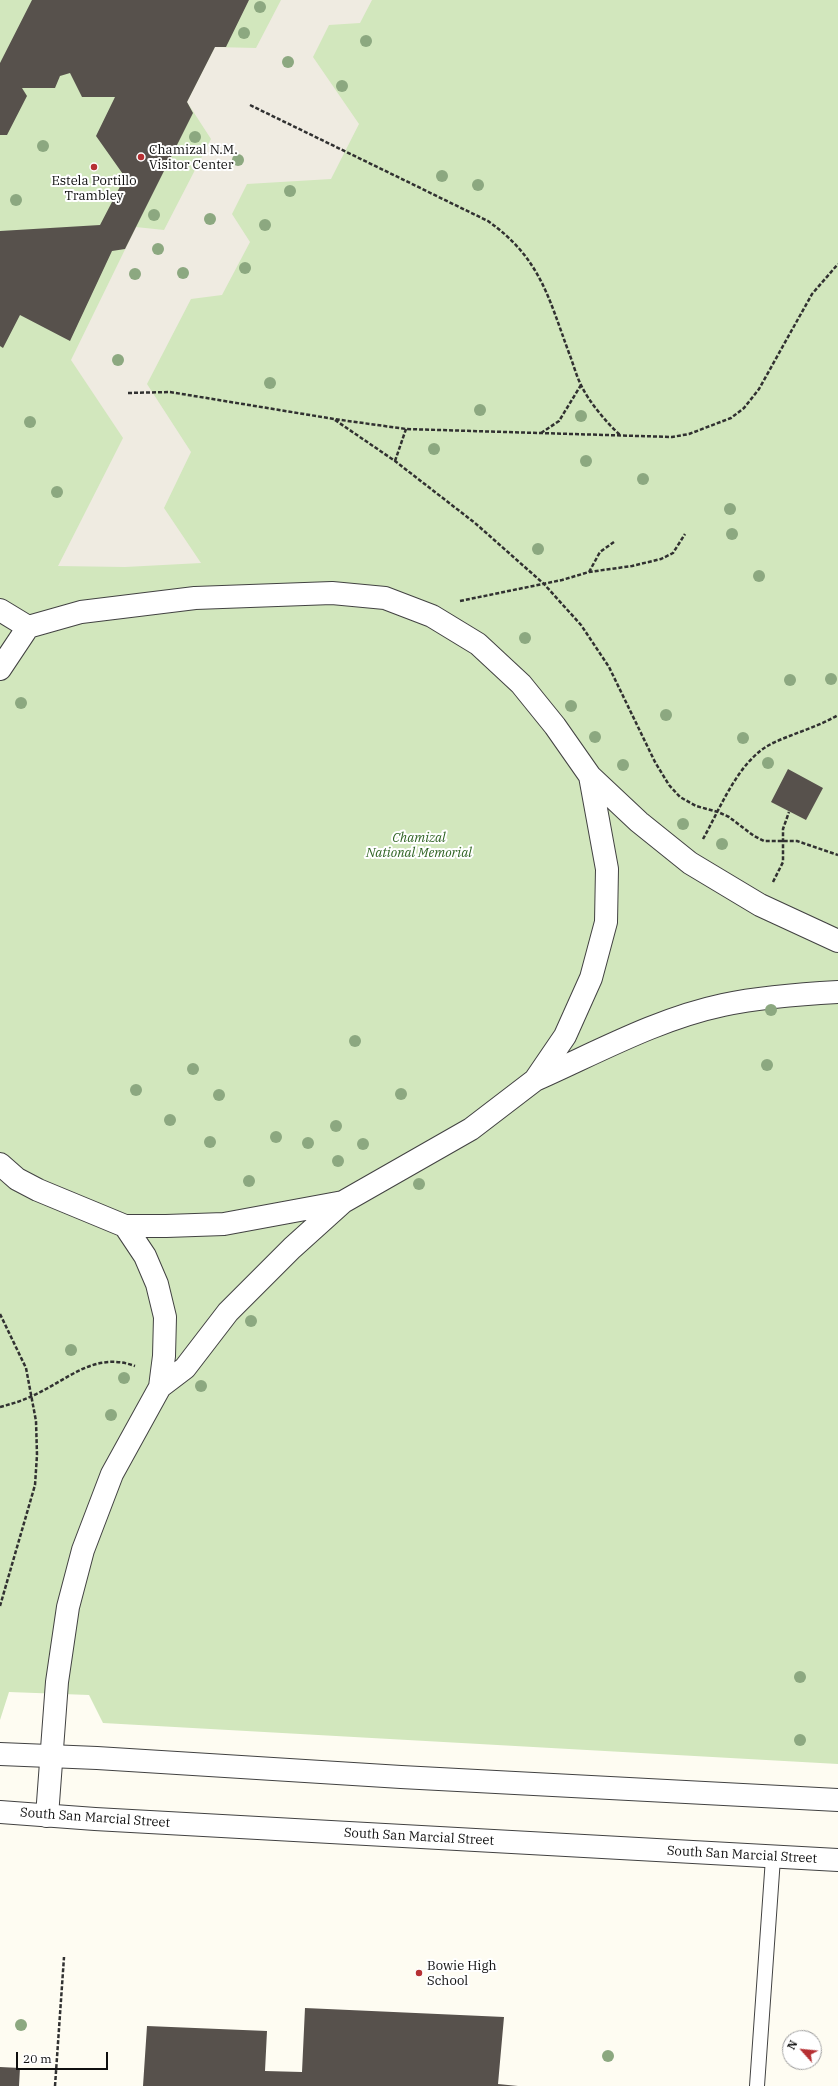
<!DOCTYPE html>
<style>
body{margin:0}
#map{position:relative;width:838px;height:2086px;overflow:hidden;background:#fefcf2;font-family:"IBM Plex Serif",serif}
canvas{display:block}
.north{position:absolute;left:782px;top:2030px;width:40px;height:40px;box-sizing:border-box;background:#fff;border:1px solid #9f9f9f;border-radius:50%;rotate:297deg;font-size:11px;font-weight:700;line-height:16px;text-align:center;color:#0f0f0f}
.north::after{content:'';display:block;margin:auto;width:14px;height:18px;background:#b63033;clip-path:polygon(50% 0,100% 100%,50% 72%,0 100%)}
.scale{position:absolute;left:16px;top:2052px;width:92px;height:18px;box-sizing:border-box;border:2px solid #0f0f0f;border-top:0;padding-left:5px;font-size:12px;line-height:14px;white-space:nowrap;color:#0f0f0f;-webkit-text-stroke:3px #fff;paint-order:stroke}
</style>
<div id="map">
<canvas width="838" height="2086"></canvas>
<div class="north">N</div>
<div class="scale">20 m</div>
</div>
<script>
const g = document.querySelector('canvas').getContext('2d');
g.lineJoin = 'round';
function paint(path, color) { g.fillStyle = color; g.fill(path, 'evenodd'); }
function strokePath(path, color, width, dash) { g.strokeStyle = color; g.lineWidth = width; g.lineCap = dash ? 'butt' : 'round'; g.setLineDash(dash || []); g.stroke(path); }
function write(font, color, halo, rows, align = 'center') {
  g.font = font + ' "IBM Plex Serif",serif'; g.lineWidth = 4; g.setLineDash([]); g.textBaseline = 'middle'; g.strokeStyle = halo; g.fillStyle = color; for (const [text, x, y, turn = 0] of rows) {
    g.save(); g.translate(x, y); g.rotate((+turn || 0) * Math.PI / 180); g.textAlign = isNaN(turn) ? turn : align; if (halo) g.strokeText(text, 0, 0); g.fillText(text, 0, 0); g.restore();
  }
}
paint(new Path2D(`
 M 0,0 L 838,0 L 838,1764 L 103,1723 L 89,1695 L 9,1692 L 0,1720 Z`), '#d2e7bd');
paint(new Path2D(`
 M 281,0 L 372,0 L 360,23 L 329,25 L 313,57 L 359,124 L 331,179 L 247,184 L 232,214 L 250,242 L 222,295 L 191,299 L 147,384 L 191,452 L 164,508 L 201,563 L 125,567 L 58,566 L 123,438 L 71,360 L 136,227 L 164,230 L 211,139 L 187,102 L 215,47 L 256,48 Z`), '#efebe1');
paint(new Path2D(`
 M 32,0 L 249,0 L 226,47 L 215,47 L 187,102 L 193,113 L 125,249 L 112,251 L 70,341 L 20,315 L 3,348 L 0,346 L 0,231 L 100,225 L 125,177 L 96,136 L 115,97 L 82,97 L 70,73 L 60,76 L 55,88 L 22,88 L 27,96 L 7,135 L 0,135 L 0,63 Z
 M 788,769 L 823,788 L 806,820 L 771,802 Z
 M 305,2008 L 504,2017 L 498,2084 L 518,2086 L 143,2086 L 147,2026 L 267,2031 L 265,2071 L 302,2072 Z
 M 0,2067 L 20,2068 L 19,2086 L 0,2086 Z`), '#57514c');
const service = new Path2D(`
 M 757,2086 L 773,1858`);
const minor = new Path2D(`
 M 0,610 L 28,627
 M 0,669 L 28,627 L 81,612 L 195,598 L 332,593 L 385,598 L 432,616 L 478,644 L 521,684 L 555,726 L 590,776 L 639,822 L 690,863 L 760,905 L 838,941
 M 535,1080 C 596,1053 657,1019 723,1005 C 761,997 800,994 838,992
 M 0,1164 L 17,1179 L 38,1190 L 125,1226 L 166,1226 L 224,1224 L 343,1202 L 471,1129 L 535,1080 L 565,1036 L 591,978 L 606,922 L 607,869 L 590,776
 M 160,1387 L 185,1368 L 228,1312 L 292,1248 L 343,1202
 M 47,1816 L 57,1682 L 68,1607 L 83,1550 L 112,1474 L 160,1387 L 164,1356 L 165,1317 L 157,1284 L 145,1256 L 125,1226`);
const tertiary = new Path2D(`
 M 0,1754 L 97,1758 L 401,1777 L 838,1800
 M 0,1812 L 95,1819 L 838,1860`);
strokePath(service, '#424242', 16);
strokePath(minor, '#424242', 24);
strokePath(tertiary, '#424242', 24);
strokePath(new Path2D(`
 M 250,105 L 488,221 C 540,258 548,296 569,353 C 573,363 576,375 581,385 C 589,402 606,422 620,435
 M 128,393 L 170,392 L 334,419 L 406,429 L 672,437 L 689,434 L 731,418 L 744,408 L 759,389 L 812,294 L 838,264
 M 335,420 L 395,461 L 475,523 L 544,584 L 581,625 L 609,667 L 655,762 L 669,785 L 680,797 L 696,806 L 718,812 L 729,817 L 754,836 L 764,841 L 797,841 L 838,855
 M 541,433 L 559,421 L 581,385
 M 395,461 L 406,429
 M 589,572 L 600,552 L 614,542
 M 460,601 L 562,580 L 589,572 L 632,566 L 661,559 L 673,553 L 685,534
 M 703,839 C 721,807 739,759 773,743 C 794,733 818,727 838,715
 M 773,882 L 783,862 L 783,829 L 789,812
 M 0,1314 L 26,1368 L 36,1421 L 37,1455 L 35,1485 L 0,1606
 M 0,1407 C 11,1404 22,1401 32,1396 C 68,1380 94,1351 135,1366
 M 55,2086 L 64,1957`), '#313131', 2.5, [4, 2]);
strokePath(service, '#fff', 14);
strokePath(minor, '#fff', 22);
strokePath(tertiary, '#fff', 22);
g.fillStyle = '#8ca880';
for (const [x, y] of [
 [260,7],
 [244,33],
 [366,41],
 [288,62],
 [342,86],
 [195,137],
 [43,146],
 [238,160],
 [442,176],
 [478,185],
 [290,191],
 [16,200],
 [154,215],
 [210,219],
 [265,225],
 [158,249],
 [245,268],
 [183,273],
 [135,274],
 [118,360],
 [270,383],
 [480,410],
 [581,416],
 [30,422],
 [434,449],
 [586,461],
 [643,479],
 [57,492],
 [730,509],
 [732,534],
 [538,549],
 [759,576],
 [525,638],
 [831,679],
 [790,680],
 [21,703],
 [571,706],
 [666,715],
 [595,737],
 [743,738],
 [768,763],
 [623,765],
 [683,824],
 [722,844],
 [771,1010],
 [355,1041],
 [767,1065],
 [193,1069],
 [136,1090],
 [401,1094],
 [219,1095],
 [170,1120],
 [336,1126],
 [276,1137],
 [210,1142],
 [308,1143],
 [363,1144],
 [338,1161],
 [249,1181],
 [419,1184],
 [251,1321],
 [71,1350],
 [124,1378],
 [201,1386],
 [111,1415],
 [800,1677],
 [800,1740],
 [21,2025],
 [608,2056]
]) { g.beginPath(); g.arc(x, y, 6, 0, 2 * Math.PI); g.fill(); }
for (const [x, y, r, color] of [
 [141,157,4,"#b63033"],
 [94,167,4,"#b63033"],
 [419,1973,4,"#b63033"]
]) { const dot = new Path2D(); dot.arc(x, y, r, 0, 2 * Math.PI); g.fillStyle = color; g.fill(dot); strokePath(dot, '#fff', 1.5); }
write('13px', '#0f0f0f', '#fff', [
 ["Chamizal N.M.",149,150],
 ["Visitor Center",149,165],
 ["Estela Portillo",94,181,"center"],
 ["Trambley",94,196,"center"],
 ["Bowie High",427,1966],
 ["School",427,1981]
], 'left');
write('italic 13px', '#2f6323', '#fff', [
 ["Chamizal",419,838],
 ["National Memorial",419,853]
]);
write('13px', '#0f0f0f', '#fff', [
 ["South San Marcial Street",95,1818,4],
 ["South San Marcial Street",419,1837,3],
 ["South San Marcial Street",742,1855,3]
]);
</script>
